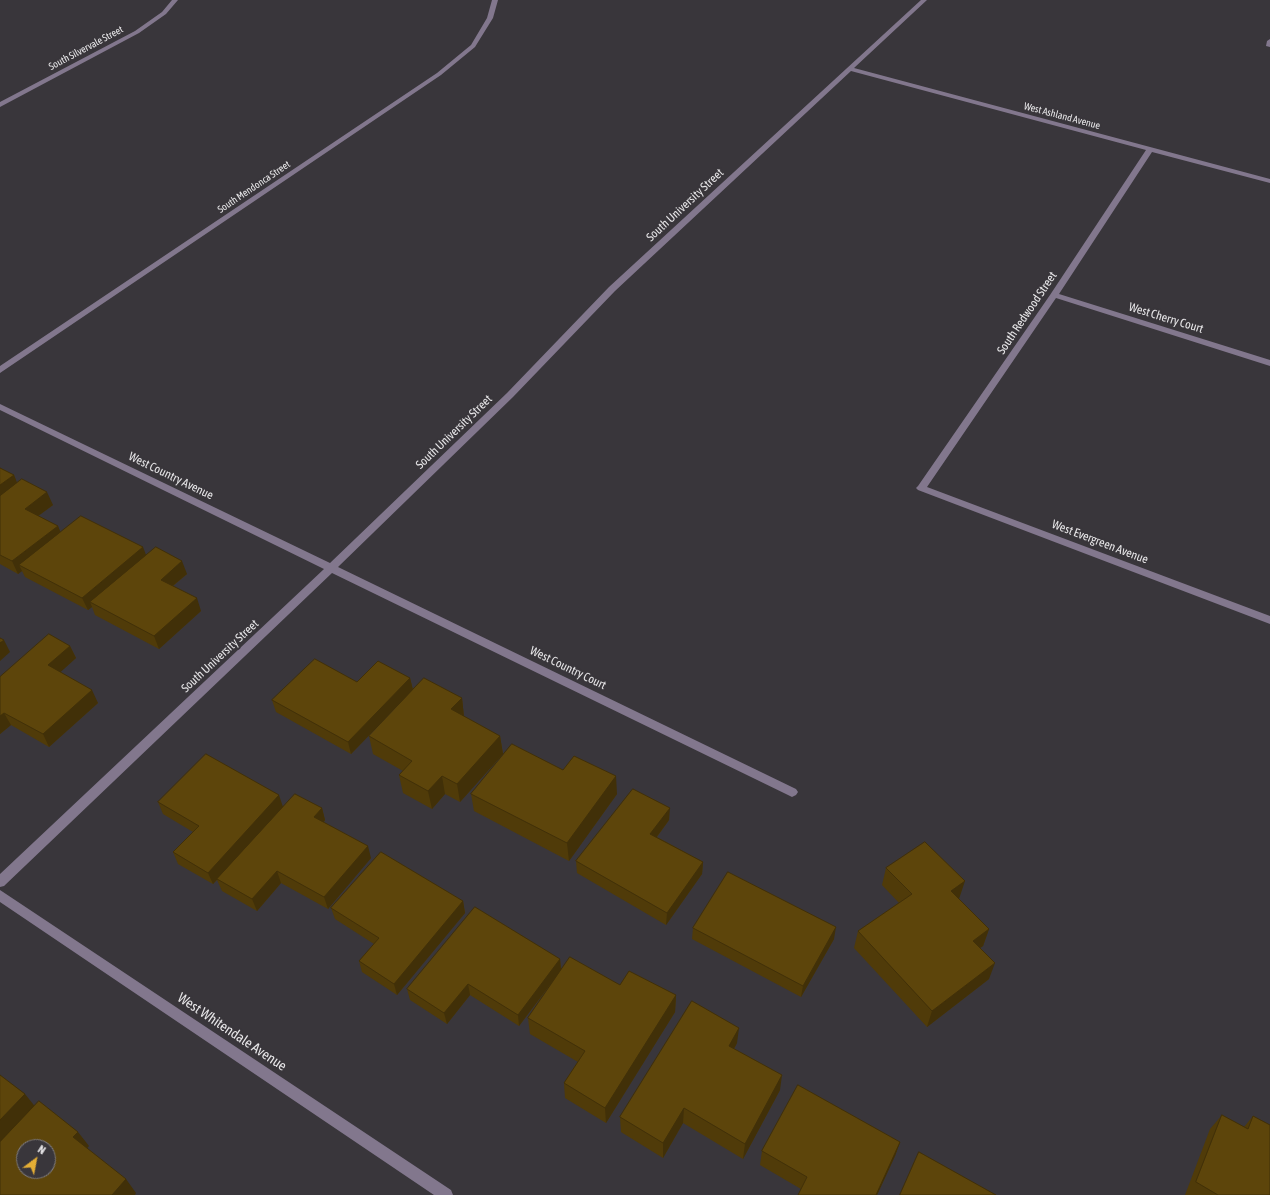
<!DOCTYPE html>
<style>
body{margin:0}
#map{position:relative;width:1270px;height:1195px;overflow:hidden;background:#39363b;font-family:"Asap Condensed",sans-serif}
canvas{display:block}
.north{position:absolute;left:16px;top:1139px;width:40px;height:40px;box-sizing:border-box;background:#39363b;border:1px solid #7f7c80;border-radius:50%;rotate:32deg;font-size:11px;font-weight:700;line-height:16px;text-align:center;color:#e7e6e8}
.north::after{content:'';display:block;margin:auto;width:14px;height:18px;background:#e4ae35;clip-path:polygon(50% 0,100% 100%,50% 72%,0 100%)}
</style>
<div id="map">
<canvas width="1270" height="1195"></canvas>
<div class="north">N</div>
</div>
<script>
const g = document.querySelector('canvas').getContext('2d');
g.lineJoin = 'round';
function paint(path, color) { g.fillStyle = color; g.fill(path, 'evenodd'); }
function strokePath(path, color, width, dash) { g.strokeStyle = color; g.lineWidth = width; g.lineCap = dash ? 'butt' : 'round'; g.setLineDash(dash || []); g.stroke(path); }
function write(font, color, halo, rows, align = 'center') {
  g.font = font + ' "Asap Condensed",sans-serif'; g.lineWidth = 4; g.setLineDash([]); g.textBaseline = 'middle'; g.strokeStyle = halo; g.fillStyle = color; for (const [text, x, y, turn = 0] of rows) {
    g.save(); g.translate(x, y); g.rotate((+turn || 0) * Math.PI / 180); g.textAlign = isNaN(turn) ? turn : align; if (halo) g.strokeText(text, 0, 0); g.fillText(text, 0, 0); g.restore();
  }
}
paint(new Path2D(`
 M 172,0 L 178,0 L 166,14 L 139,33 L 0,107 L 0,102 L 135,31 L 162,12 Z
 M 492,0 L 498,0 L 493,18 L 475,47 L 441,75 L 0,373 L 0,366 L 437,73 L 471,45 L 487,18 Z
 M 921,0 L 927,0 L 854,68 L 1270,179 L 1270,183 L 1152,152 L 1059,294 L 1270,360 L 1270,366 L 1056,298 L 927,487 L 1270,616 L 1270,624 L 918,490 L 916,488 L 918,486 L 1050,295 L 1146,150 L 851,71 L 615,291 L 513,397 L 338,567 L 796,789 L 798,792 L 796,795 L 792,797 L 788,795 L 332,573 L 4,886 L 0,887 L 0,874 L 324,569 L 0,410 L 0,404 L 330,563 L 507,393 L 609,287 Z
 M 1270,39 L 1270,47 L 1266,46 L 1267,41 Z
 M 0,890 L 451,1190 L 453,1195 L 434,1195 L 0,902 Z`), '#82778d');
paint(new Path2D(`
 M 0,468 L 14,475 L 17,483 L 53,505 L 38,516 L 58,526 L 60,532 L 146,556 L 187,574 L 173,586 L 201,611 L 159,649 L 95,615 L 92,607 L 88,610 L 25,577 L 22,571 L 18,574 L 0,564 Z
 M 70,646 L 76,658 L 60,672 L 98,703 L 49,747 L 11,725 L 0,734 L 0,677 Z
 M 410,678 L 413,690 L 351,754 L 276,712 L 272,700 L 357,682 Z
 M 462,698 L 464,717 L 500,736 L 503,754 L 460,802 L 445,794 L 432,809 L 403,793 L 399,775 L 403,771 L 373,754 L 369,736 Z
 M 563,770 L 617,794 L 569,861 L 474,811 L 471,794 Z
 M 158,802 L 322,808 L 325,820 L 324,822 L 371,858 L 328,909 L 281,883 L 257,911 L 222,891 L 217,880 L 213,884 L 178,864 L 173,852 L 193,832 L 163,814 Z
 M 669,820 L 657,837 L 703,862 L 702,874 L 666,925 L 577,873 L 576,861 Z
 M 886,868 L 959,899 L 989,929 L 983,946 L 980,948 L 989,979 L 927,1027 L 854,948 L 858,931 L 899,903 L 882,885 Z
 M 463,901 L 465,913 L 397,995 L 362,972 L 359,961 L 374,944 L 335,919 L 331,908 Z
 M 693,928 L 834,939 L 801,997 L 692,939 Z
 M 560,959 L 561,969 L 620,985 L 676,995 L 675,1012 L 606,1123 L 565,1098 L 564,1083 L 578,1062 L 530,1034 L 528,1018 L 554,980 L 519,1026 L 470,995 L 447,1024 L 410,1000 L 407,989 Z
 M 737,1043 L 734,1049 L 780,1090 L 743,1159 L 683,1123 L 663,1158 L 621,1132 L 620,1117 Z
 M 1222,1115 L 1244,1127 L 1253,1116 L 1270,1195 L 1185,1195 L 1210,1129 Z
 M 900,1142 L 895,1156 L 877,1195 L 798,1195 L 801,1189 L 760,1165 L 762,1151 Z`), '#503b09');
paint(new Path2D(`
 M 14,475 L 19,488 L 0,502 L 0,485 Z
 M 47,492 L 53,505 L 30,522 L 25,509 Z
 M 58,526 L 63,538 L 19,565 L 22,571 L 18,574 L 12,561 Z
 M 143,547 L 148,560 L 90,602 L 92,607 L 88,610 L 82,598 Z
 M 182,561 L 187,574 L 165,592 L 161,580 Z
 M 197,598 L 201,611 L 159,649 L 154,636 Z
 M 4,640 L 10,652 L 0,661 L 0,643 Z
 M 70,646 L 76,658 L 54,678 L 48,665 Z
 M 410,678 L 413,690 L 351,754 L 348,742 Z
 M 92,690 L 98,703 L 49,747 L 43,734 Z
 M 462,698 L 464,717 L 451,709 Z
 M 4,713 L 11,725 L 0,734 L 0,716 Z
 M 500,736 L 503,754 L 460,802 L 457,784 Z
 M 442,776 L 445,794 L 432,809 L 428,791 Z
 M 616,776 L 617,794 L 569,861 L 567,843 Z
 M 279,795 L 283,807 L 213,884 L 208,873 Z
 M 322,808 L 325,820 L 318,829 L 314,817 Z
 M 670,808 L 669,820 L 650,846 L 650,834 Z
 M 368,846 L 371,858 L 328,909 L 324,897 Z
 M 703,862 L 702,874 L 666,925 L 667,913 Z
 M 277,871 L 281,883 L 257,911 L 252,899 Z
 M 965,881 L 959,899 L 951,891 Z
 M 463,901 L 465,913 L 397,995 L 394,984 Z
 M 836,927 L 834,939 L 801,997 L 803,986 Z
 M 989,929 L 983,946 L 967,957 L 973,941 Z
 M 560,959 L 561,970 L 519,1026 L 518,1015 Z
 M 995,963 L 989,979 L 927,1027 L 932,1011 Z
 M 468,984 L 470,995 L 447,1024 L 444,1013 Z
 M 676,995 L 675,1012 L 606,1123 L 605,1108 Z
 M 739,1028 L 737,1043 L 727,1061 L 729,1046 Z
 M 782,1075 L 780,1090 L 743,1159 L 745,1144 Z
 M 25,1094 L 37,1109 L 0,1148 L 0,1120 Z
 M 684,1108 L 683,1123 L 663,1158 L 663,1143 Z
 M 78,1132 L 89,1146 L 84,1152 L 73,1137 Z
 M 900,1142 L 895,1156 L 877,1195 L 876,1195 Z
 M 126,1179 L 136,1193 L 135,1195 L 112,1195 Z`), '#413008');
const building = new Path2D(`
 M 0,468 L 14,475 L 0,485 Z
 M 22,479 L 47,492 L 25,509 L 58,526 L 12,561 L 0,555 L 0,496 Z
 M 81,516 L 143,547 L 82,598 L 19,565 Z
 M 156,547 L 182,561 L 161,580 L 197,598 L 154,636 L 90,602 Z
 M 49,634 L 70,646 L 48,665 L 92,690 L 43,734 L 4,713 L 0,716 L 0,677 Z
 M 0,638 L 4,640 L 0,643 Z
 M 315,659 L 357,682 L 378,661 L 410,678 L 348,742 L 272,700 Z
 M 424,678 L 462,698 L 451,709 L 500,736 L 457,784 L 442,776 L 428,791 L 399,775 L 412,761 L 369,736 Z
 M 512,744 L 563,770 L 574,756 L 616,776 L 567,843 L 471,794 Z
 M 206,754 L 279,795 L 208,873 L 173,852 L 199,826 L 158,802 Z
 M 633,789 L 670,808 L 650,834 L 703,862 L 667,913 L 576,861 Z
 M 295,794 L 322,808 L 314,817 L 368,846 L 324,897 L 277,871 L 252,899 L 217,879 Z
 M 925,842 L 965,881 L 951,891 L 989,929 L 973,941 L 995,963 L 932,1011 L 858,931 L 912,894 L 886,868 Z
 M 381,852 L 463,901 L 394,984 L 359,961 L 379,938 L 331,908 Z
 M 728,872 L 836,927 L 803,986 L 693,928 Z
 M 475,907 L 560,959 L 518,1015 L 468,984 L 444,1013 L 407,989 Z
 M 570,957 L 620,985 L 629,971 L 676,995 L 605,1108 L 564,1083 L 585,1051 L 528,1018 Z
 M 692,1001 L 739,1028 L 729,1046 L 782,1075 L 745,1144 L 684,1108 L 663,1143 L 620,1117 Z
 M 0,1075 L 25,1094 L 0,1120 Z
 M 798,1085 L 900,1142 L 876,1195 L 798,1195 L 807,1177 L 762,1151 Z
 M 39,1101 L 78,1132 L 73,1137 L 126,1179 L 112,1195 L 0,1195 L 0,1142 ZM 24,1147 L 48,1147 L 48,1171 L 24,1171 Z
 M 1222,1115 L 1248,1129 L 1253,1116 L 1270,1125 L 1270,1195 L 1218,1195 L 1196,1182 Z
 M 919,1152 L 996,1195 L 900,1195 Z`);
paint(building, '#5d450b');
strokePath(building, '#413008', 1);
write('10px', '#e7e6e8', '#39363b', [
 ["South Silvervale Street",86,48,-28],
 ["West Ashland Avenue",1062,116,15],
 ["South Mendonca Street",254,187,-34]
]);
write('12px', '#e7e6e8', '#39363b', [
 ["South University Street",685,205,-43],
 ["South Redwood Street",1027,313,-56],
 ["West Cherry Court",1166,318,17],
 ["South University Street",454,432,-44],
 ["West Country Avenue",171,476,26],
 ["West Evergreen Avenue",1100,542,21],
 ["South University Street",220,656,-43],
 ["West Country Court",568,668,26]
]);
write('14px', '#e7e6e8', '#39363b', [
 ["West Whitendale Avenue",232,1032,34]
]);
</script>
